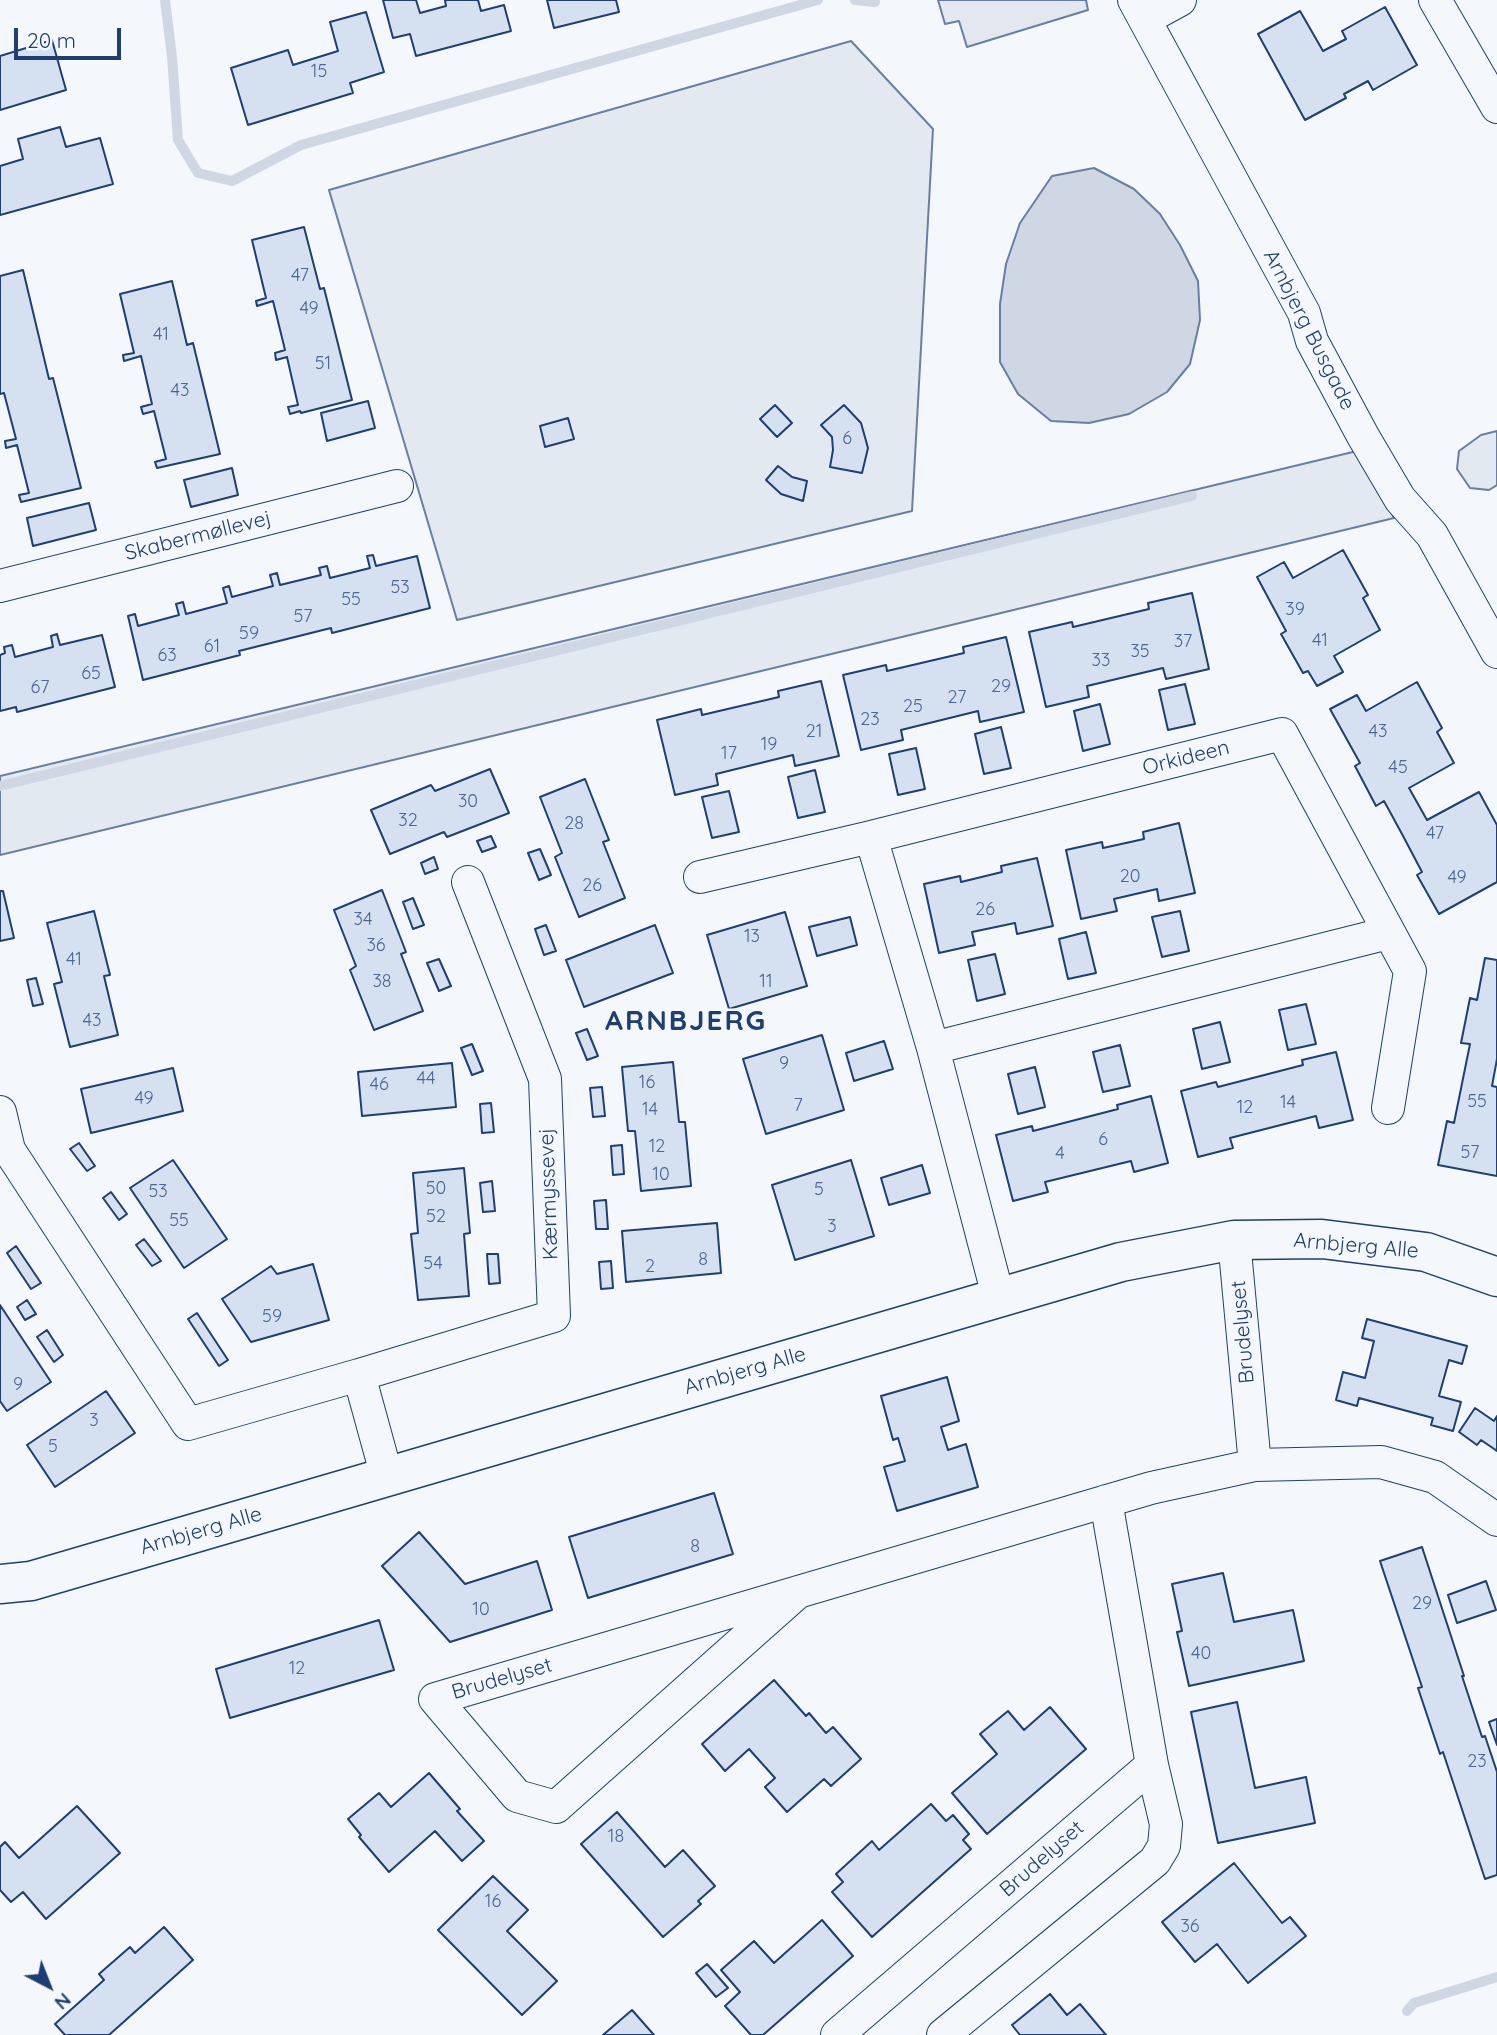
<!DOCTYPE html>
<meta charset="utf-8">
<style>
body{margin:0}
#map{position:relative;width:1497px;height:2035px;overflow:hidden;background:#f4f7fb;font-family:Quicksand,sans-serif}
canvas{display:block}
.north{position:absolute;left:14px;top:1951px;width:70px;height:70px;-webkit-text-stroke:5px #f4f7fb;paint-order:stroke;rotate:138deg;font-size:19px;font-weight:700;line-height:28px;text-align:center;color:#1d3f73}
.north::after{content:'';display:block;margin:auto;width:24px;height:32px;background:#1d3f73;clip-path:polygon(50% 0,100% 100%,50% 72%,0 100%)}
.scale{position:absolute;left:14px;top:28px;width:107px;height:32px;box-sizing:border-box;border:4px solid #1d3f73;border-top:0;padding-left:9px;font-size:21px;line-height:24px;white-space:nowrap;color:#1d3f73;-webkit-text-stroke:5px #f4f7fb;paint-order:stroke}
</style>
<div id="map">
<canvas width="1497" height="2035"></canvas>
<div class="north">N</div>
<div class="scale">20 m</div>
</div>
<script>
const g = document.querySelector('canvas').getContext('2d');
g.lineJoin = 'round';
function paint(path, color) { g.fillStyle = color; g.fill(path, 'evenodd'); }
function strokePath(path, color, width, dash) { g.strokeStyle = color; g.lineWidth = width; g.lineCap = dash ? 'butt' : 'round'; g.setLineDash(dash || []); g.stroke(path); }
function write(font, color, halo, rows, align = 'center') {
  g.font = font + ' Quicksand,sans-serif'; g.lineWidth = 5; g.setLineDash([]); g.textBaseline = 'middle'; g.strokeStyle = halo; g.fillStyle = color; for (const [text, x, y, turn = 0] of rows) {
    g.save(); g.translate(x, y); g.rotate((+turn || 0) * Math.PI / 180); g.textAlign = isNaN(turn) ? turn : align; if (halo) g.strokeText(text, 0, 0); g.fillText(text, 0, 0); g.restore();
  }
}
const green = new Path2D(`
 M 851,41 L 933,129 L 912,511 L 457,620 L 329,190 Z
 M 1497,431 L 1497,485 L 1489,490 L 1470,488 L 1457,469 L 1459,451 L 1481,435 Z
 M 1357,451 L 1394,518 L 0,855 L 0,776 Z`);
paint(green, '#e3e9f0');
strokePath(green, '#687fa3', 2);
const parking = new Path2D(`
 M 938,0 L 1086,0 L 1088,10 L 967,47 L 959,21 L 945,24 Z`);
paint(parking, '#e3e8f0');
strokePath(parking, '#687fa3', 2);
const water = new Path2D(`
 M 1094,168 L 1134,189 L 1160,214 L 1180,245 L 1198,281 L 1200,320 L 1190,364 L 1167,392 L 1129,414 L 1089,423 L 1051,421 L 1018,394 L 1000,362 L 1000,304 L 1006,264 L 1020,223 L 1052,176 Z`);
paint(water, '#cfd7e4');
strokePath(water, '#687fa3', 2);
strokePath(new Path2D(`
 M 165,0 L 172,57 L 178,140 L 198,173 L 232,181 L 301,145 L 818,0
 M 855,0 L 875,2
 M 0,786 L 1192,496
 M 1407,2011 L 1414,2003 L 1497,1977`), '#cfd7e4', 10);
const building = new Path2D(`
 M 383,0 L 416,0 L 420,13 L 446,6 L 445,0 L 478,0 L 481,11 L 504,5 L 511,31 L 416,56 L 410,34 L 393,38 Z
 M 547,0 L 616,0 L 619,12 L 554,28 Z
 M 1385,7 L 1417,65 L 1373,90 L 1368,81 L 1344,94 L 1346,98 L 1305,120 L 1258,34 L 1300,11 L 1323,51 L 1346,39 L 1342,31 Z
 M 366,12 L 384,72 L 350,83 L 353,93 L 248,125 L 231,68 L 288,50 L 293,65 L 338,51 L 330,22 Z
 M 52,40 L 66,90 L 0,110 L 0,56 Z
 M 60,127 L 66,147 L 100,138 L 113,184 L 0,215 L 0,166 L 23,159 L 18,139 Z
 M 304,227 L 320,289 L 324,288 L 352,400 L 301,413 L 300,411 L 290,414 L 288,407 L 298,405 L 287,357 L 276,360 L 275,353 L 285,350 L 273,301 L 257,306 L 256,301 L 266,298 L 252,240 Z
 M 23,270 L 49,379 L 53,378 L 81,488 L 21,502 L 19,495 L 29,493 L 17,445 L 6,448 L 5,441 L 16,439 L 4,393 L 0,394 L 0,276 Z
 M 172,281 L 187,345 L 193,343 L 220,454 L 157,468 L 155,462 L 166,459 L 154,411 L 143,414 L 141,407 L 152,404 L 141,356 L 124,361 L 123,355 L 134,353 L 120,294 Z
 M 368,401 L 375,428 L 327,441 L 321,413 Z
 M 775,405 L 792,423 L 777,437 L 760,419 Z
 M 844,405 L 861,423 L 868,448 L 862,473 L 830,467 L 833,450 L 832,437 L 821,425 Z
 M 568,418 L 574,439 L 545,447 L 540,426 Z
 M 778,466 L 792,477 L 807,481 L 803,501 L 781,494 L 766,480 Z
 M 232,468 L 238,495 L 191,507 L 184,480 Z
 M 89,503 L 96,530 L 33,546 L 27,518 Z
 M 1343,550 L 1368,595 L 1363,598 L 1380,630 L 1334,656 L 1343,672 L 1317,686 L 1308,671 L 1303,673 L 1281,634 L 1286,631 L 1257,577 L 1284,562 L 1293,578 Z
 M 373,555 L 376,566 L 417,556 L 430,608 L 332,633 L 331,628 L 239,651 L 240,655 L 143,680 L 128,616 L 135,614 L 138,626 L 179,615 L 176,604 L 183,602 L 186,614 L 227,603 L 223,588 L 229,586 L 232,597 L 273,586 L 270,575 L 277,573 L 280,585 L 321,575 L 319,568 L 327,566 L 330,578 L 370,568 L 367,556 Z
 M 1192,593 L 1209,669 L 1166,679 L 1163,668 L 1087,686 L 1089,697 L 1046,707 L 1029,632 L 1072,622 L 1073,627 L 1149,609 L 1148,603 Z
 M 57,634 L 60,645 L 102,635 L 115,687 L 17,712 L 16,707 L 0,711 L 0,655 L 5,653 L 4,647 L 12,645 L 15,657 L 53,647 L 51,636 Z
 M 1006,637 L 1024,712 L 980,722 L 978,711 L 901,730 L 903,740 L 861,750 L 843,675 L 886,665 L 887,671 L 964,653 L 963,647 Z
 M 821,681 L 839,756 L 795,766 L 793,755 L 716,774 L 718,785 L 675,795 L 657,720 L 701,709 L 702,715 L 779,697 L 778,691 Z
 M 1417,682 L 1442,728 L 1437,732 L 1454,763 L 1409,788 L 1427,820 L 1479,792 L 1497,825 L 1497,882 L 1439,914 L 1417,875 L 1422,872 L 1402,834 L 1384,801 L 1376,806 L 1355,766 L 1360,763 L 1330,709 L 1357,695 L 1366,711 Z
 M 1185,684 L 1195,724 L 1168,730 L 1159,690 Z
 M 1100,704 L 1110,744 L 1083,751 L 1074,711 Z
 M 1001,727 L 1011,768 L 984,774 L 975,734 Z
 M 916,748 L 925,789 L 898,795 L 889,754 Z
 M 490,769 L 509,813 L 447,837 L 444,832 L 390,854 L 371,810 L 431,785 L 435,791 Z
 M 815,770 L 825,812 L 798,818 L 788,777 Z
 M 585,779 L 609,840 L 603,842 L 625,898 L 579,917 L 555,857 L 562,853 L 540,797 Z
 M 729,791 L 739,832 L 712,838 L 702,797 Z
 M 1179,823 L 1195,893 L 1159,901 L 1157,889 L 1114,899 L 1117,911 L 1081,919 L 1066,850 L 1102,842 L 1103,848 L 1144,839 L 1143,832 Z
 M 491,836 L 496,847 L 482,852 L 477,841 Z
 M 540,849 L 551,875 L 539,880 L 528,853 Z
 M 434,857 L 438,869 L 425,874 L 421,863 Z
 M 1037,858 L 1053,926 L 1017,934 L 1015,923 L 972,932 L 975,945 L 939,953 L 924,884 L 960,876 L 961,882 L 1002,872 L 1001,866 Z
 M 382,890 L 406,952 L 401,954 L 423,1011 L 374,1030 L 350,970 L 356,966 L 334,910 Z
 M 0,891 L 3,891 L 14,938 L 0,941 Z
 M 413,898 L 424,925 L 413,929 L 403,902 Z
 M 94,911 L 110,975 L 104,976 L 118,1035 L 70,1047 L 54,984 L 62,982 L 47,923 Z
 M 1180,911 L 1189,951 L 1162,957 L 1152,917 Z
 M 785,912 L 807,986 L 729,1009 L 707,935 Z
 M 850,917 L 857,945 L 817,956 L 809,927 Z
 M 546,925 L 556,951 L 544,955 L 535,929 Z
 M 655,925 L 673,973 L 584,1007 L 566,960 Z
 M 1086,932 L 1096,973 L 1068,979 L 1059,939 Z
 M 995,954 L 1005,994 L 977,1001 L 968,960 Z
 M 1485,958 L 1497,960 L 1497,1059 L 1492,1086 L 1497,1087 L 1497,1176 L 1438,1165 L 1447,1121 L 1454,1123 L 1470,1044 L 1461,1043 L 1470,998 L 1477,1000 Z
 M 439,959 L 451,986 L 439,991 L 427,963 Z
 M 36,978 L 43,1004 L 33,1006 L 27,980 Z
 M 1306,1004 L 1316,1044 L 1288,1050 L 1279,1010 Z
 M 1220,1022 L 1230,1062 L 1202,1069 L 1193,1029 Z
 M 587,1029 L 598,1056 L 587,1060 L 576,1033 Z
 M 822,1035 L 844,1110 L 766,1134 L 743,1059 Z
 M 884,1041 L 893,1069 L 854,1081 L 846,1053 Z
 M 472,1044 L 483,1071 L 472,1075 L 461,1048 Z
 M 1120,1045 L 1130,1086 L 1103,1092 L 1093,1052 Z
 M 1336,1052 L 1353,1120 L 1319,1128 L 1316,1116 L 1230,1138 L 1233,1148 L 1198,1157 L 1181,1091 L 1216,1082 L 1218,1087 L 1303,1065 L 1302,1060 Z
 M 673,1062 L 679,1122 L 685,1122 L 691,1186 L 641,1191 L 635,1131 L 628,1131 L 622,1067 Z
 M 452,1063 L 456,1107 L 362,1116 L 358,1072 Z
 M 1035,1067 L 1045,1107 L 1018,1114 L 1008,1074 Z
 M 173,1068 L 183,1111 L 91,1133 L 81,1089 Z
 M 602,1087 L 605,1116 L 593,1117 L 590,1088 Z
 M 1151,1096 L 1168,1163 L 1134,1172 L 1131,1161 L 1045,1182 L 1048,1192 L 1013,1201 L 996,1135 L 1032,1126 L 1033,1131 L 1118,1109 L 1117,1105 Z
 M 491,1103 L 494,1132 L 482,1133 L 480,1104 Z
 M 79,1143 L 95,1166 L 87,1171 L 70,1149 Z
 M 622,1145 L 624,1174 L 613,1175 L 611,1146 Z
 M 173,1160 L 227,1239 L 184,1268 L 130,1188 Z
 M 851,1160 L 874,1236 L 795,1260 L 772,1185 Z
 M 922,1165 L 930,1193 L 889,1205 L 881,1178 Z
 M 464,1168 L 470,1233 L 464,1234 L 469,1296 L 418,1300 L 411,1234 L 418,1233 L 413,1173 Z
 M 492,1181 L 495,1211 L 483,1212 L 480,1183 Z
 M 111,1192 L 127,1214 L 119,1220 L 103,1198 Z
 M 606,1200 L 608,1229 L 596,1229 L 594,1201 Z
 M 717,1223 L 721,1273 L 626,1282 L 622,1231 Z
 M 144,1239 L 161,1261 L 152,1266 L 136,1245 Z
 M 16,1246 L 41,1283 L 31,1289 L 7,1253 Z
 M 487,1254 L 498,1254 L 500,1283 L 489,1284 Z
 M 611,1261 L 613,1288 L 601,1289 L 599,1262 Z
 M 313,1264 L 329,1320 L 251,1342 L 222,1299 L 271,1266 L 277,1274 Z
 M 27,1300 L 36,1314 L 25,1320 L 17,1307 Z
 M 0,1305 L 51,1382 L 7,1411 L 0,1401 Z
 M 197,1313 L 228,1360 L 219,1366 L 188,1319 Z
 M 1367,1319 L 1467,1346 L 1462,1364 L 1449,1360 L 1439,1396 L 1461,1402 L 1453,1431 L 1431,1425 L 1433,1418 L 1359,1398 L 1357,1406 L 1336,1400 L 1343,1372 L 1365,1378 L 1374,1341 L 1362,1338 Z
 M 47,1330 L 63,1355 L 54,1362 L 37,1337 Z
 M 947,1377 L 959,1421 L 941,1427 L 948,1450 L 966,1444 L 978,1487 L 897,1511 L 884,1467 L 905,1461 L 898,1438 L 893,1440 L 881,1396 Z
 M 106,1391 L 135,1433 L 55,1487 L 27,1445 Z
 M 1475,1408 L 1494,1421 L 1497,1416 L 1497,1451 L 1481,1440 L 1477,1445 L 1459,1432 Z
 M 714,1493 L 733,1554 L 588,1598 L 569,1537 Z
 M 419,1532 L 465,1584 L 537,1561 L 552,1610 L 450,1642 L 382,1566 Z
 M 1422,1547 L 1464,1676 L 1462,1676 L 1482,1737 L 1485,1736 L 1497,1772 L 1497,1875 L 1485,1879 L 1443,1752 L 1440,1754 L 1418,1688 L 1422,1687 L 1380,1561 Z
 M 1223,1573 L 1234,1622 L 1293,1610 L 1304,1661 L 1189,1686 L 1177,1632 L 1182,1631 L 1172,1584 Z
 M 1486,1581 L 1496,1610 L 1457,1623 L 1448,1595 Z
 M 379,1620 L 394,1670 L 230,1718 L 216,1669 Z
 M 774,1680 L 806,1716 L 809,1713 L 826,1733 L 833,1727 L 861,1759 L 831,1786 L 824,1779 L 787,1812 L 765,1787 L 775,1778 L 749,1749 L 725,1771 L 702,1744 Z
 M 1237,1702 L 1255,1788 L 1306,1777 L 1315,1823 L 1218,1843 L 1191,1712 Z
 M 1050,1707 L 1086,1749 L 987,1834 L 952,1793 L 997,1754 L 980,1734 L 1008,1711 L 1024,1730 Z
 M 1497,1719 L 1497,1745 L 1489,1722 Z
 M 429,1773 L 460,1809 L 457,1811 L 484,1841 L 462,1861 L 435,1831 L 389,1872 L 359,1837 L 361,1835 L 348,1819 L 379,1793 L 391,1807 Z
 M 931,1804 L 946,1821 L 953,1815 L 969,1834 L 963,1840 L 971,1849 L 872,1937 L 832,1892 L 843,1882 L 836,1874 L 872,1841 L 879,1850 Z
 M 77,1806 L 120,1853 L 46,1919 L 23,1892 L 11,1902 L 0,1890 L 0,1847 L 5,1842 L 19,1858 Z
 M 617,1812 L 665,1867 L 683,1850 L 715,1886 L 698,1901 L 701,1904 L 663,1937 L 581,1844 Z
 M 1234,1863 L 1282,1923 L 1290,1917 L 1306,1936 L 1248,1983 L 1217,1944 L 1195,1962 L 1162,1922 Z
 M 493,1876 L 528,1910 L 507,1931 L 557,1981 L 522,2015 L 438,1930 Z
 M 822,1920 L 853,1956 L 763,2035 L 751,2035 L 725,2006 L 740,1992 L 721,1970 L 754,1941 L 774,1963 Z
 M 164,1927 L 193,1960 L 109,2035 L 65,2035 L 55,2024 L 104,1980 L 99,1974 L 130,1947 L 135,1953 Z
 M 707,1964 L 728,1988 L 716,1997 L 696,1973 Z
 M 1050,1994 L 1067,2015 L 1080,2004 L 1106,2035 L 1020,2035 L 1012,2025 Z
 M 632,2010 L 654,2035 L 603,2035 Z`);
paint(building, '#d5e0f0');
strokePath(building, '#1d3f73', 2);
const street = new Path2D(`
 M 1134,0 L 1304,313 L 1312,341 L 1363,436 L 1400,499 L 1432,535 L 1497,652
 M 1435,0 L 1497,107
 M 1145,19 L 1180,0
 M 0,586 L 397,486
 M 700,877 L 871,837
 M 933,1048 L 1388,933
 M 0,1112 L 9,1150 L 188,1424 L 359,1375 L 387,1477
 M 1234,1240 L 1255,1465
 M 998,1296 L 933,1048 L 871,837 L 1282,734 L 1410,971 L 1388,1108
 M 359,1375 L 554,1316 L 545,1079 L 468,882
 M 798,1592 L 556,1807 L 517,1796 L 435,1699 L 1151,1488 L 1255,1465 L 1381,1462 L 1435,1477 L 1497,1520
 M 837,2035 L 1152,1765
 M 943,2035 L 1155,1861 L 1164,1846 L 1166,1824 L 1152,1765 L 1106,1501`);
const secondary = new Path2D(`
 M 0,1584 L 31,1581 L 1121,1262 L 1234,1240 L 1322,1239 L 1426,1252 L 1497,1277`);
strokePath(street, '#1d3f73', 34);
strokePath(secondary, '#1d3f73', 41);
strokePath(street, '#f4f7fb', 32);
strokePath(secondary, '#f4f7fb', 38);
write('18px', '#4b6792', null, [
 ["15",319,72],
 ["47",300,276],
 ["49",309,309],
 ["41",161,335],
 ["51",323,364],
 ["43",180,391],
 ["6",847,439],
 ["53",400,588],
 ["55",351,600],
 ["39",1295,610],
 ["57",303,617],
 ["59",249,634],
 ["41",1320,641],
 ["37",1183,642],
 ["61",212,647],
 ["35",1140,652],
 ["63",167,656],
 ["33",1101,661],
 ["65",91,674],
 ["29",1001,687],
 ["67",40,688],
 ["27",957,698],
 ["25",913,707],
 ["23",870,720],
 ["21",814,732],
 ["43",1378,732],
 ["19",769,745],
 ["17",729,754],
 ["45",1398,768],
 ["30",468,802],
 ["32",408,821],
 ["28",574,824],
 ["47",1435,834],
 ["20",1130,877],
 ["49",1457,878],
 ["26",592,886],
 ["26",985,910],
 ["34",363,920],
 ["13",752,937],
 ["36",376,946],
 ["41",74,960],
 ["38",382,982],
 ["11",766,982],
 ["43",92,1021],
 ["9",784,1064],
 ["44",426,1079],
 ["16",647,1083],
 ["46",379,1085],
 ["49",144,1099],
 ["55",1477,1102],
 ["14",1288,1103],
 ["7",798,1106],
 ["12",1245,1108],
 ["14",650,1110],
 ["6",1103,1140],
 ["12",657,1147],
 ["57",1470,1153],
 ["4",1060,1154],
 ["10",661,1175],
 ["50",436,1189],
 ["5",819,1190],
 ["53",158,1192],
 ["52",436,1217],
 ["55",179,1221],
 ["3",832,1227],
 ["8",703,1260],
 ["54",433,1264],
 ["2",650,1267],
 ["59",272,1317],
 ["9",18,1385],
 ["3",94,1421],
 ["5",53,1447],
 ["8",695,1547],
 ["29",1422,1604],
 ["10",481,1610],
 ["40",1201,1654],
 ["12",297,1669],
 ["23",1477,1762],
 ["18",616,1837],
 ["16",493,1902],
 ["36",1190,1927]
]);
write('21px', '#1d3f73', '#f4f7fb', [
 ["Arnbjerg Busgade",1309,330,63],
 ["Skabermøllevej",198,536,-14],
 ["Orkideen",1186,758,-14],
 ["Kærmyssevej",549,1194,-92],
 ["Arnbjerg Alle",1356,1246,5],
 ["Brudelyset",1243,1332,-95],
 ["Arnbjerg Alle",745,1371,-16],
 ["Arnbjerg Alle",201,1531,-16],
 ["Brudelyset",502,1679,-16],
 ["Brudelyset",1042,1859,-41]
]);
g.letterSpacing = '2px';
write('bold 28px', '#1d3f73', '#f4f7fb', [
 ["ARNBJERG",686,1022]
]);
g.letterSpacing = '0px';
</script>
